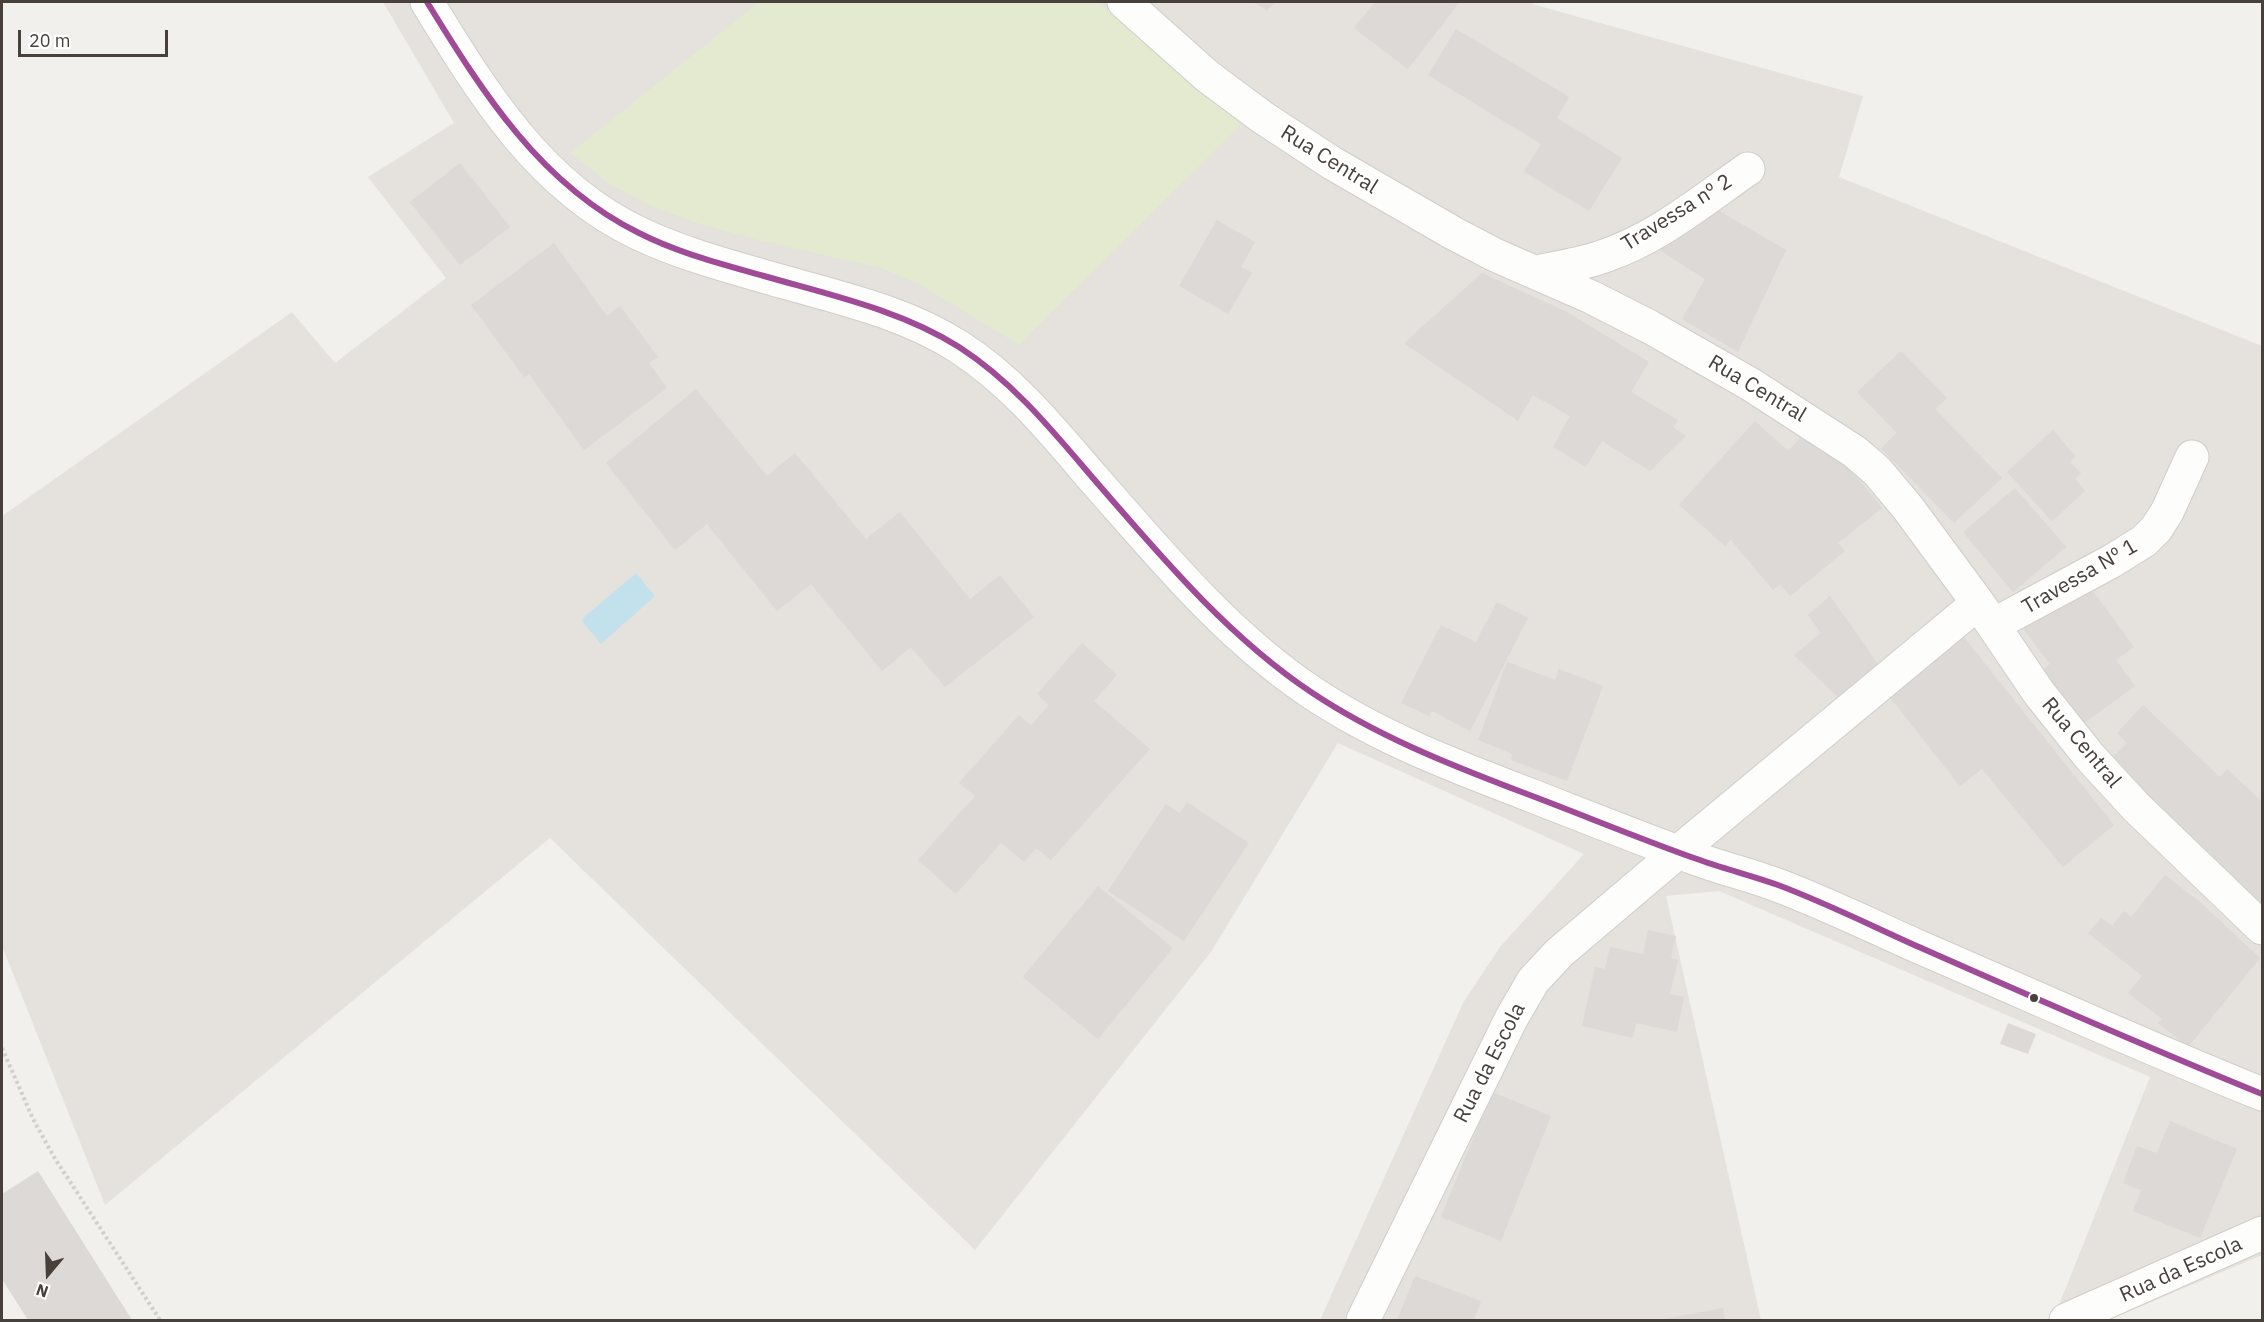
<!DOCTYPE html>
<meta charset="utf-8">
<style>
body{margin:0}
#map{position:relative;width:2264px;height:1322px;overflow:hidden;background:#f2f0ed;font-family:"IBM Plex Sans",sans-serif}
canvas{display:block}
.frame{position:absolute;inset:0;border:3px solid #48403a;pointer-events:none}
.north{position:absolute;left:18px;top:1244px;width:60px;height:60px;-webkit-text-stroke:4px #fff;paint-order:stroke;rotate:199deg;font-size:16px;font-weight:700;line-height:24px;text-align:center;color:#48403a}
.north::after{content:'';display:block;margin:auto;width:21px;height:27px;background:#48403a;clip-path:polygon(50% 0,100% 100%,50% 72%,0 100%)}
.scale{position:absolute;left:18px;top:30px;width:150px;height:27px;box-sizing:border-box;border:3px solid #48403a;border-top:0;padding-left:8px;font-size:18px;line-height:21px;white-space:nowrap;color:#48403a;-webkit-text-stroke:4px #fff;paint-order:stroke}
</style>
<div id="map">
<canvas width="2264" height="1322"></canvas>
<div class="frame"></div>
<div class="north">N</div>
<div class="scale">20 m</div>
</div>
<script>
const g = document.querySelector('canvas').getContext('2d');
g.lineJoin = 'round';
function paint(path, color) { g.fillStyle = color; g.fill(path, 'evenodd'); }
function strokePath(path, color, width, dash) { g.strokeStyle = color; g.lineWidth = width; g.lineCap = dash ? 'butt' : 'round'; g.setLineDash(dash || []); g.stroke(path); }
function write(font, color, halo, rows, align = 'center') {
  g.font = font + ' "IBM Plex Sans",sans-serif'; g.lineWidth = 5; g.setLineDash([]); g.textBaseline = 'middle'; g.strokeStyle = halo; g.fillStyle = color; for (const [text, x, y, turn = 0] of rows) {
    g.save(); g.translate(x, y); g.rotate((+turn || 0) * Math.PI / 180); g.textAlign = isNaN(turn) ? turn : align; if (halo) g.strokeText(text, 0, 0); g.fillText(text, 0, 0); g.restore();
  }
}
paint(new Path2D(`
 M 383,2 L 1532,2 L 1532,4 L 1863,96 L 1839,177 L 2262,346 L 2262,1255 L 2109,1320 L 2053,1320 L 2150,1077 L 1719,891 L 1666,896 L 1761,1320 L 1320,1320 L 1463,1003 L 1500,947 L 1584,854 L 1338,743 L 1211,952 L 975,1250 L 550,838 L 105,1205 L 2,946 L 2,516 L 292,312 L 335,363 L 446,278 L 368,177 L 454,123 Z`), '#e5e1dc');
paint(new Path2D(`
 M 759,2 L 1097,2 L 1185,77 L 1244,122 L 1019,345 L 921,285 L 881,268 L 762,241 L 697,223 L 653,207 L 608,183 L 570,153 Z`), '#e3ead0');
paint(new Path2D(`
 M 636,573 L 655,596 L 601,644 L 581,620 Z`), '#c2e1ec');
paint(new Path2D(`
 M 1254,2 L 1275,2 L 1267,11 Z
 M 1375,2 L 1457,2 L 1459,3 L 1408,69 L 1354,28 Z
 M 1456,29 L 1569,97 L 1557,118 L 1622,158 L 1589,211 L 1524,172 L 1541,144 L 1428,75 Z
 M 460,163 L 510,227 L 460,265 L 410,202 Z
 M 1711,206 L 1786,250 L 1738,352 L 1682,319 L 1705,279 L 1655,247 Z
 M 1217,220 L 1255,242 L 1241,267 L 1252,273 L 1228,314 L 1179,286 Z
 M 554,243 L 607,316 L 620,306 L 658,357 L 649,363 L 667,388 L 584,450 L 529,374 L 524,377 L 471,305 Z
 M 1482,273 L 1567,312 L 1649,362 L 1631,392 L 1678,420 L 1673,427 L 1686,436 L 1650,471 L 1602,441 L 1586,467 L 1553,447 L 1570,416 L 1533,395 L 1518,421 L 1404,343 Z
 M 1901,351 L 1947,398 L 1935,409 L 2002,478 L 1954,523 L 1881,448 L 1897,433 L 1857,392 Z
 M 696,389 L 767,476 L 795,453 L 866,539 L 900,512 L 970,599 L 1000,575 L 1034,617 L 945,687 L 911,647 L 882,671 L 811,584 L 777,611 L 707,524 L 675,550 L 606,463 Z
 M 1755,421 L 1788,451 L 1800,438 L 1847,465 L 1882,508 L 1838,543 L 1845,551 L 1790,596 L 1780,584 L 1773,590 L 1731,540 L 1725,546 L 1679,505 Z
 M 2053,430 L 2076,457 L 2070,462 L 2081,473 L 2075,479 L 2085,491 L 2052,521 L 2007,472 Z
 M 2015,488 L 2066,547 L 2013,592 L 1963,532 Z
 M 2087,583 L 2134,647 L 2116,660 L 2135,686 L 2076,729 L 2036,674 L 2050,664 L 2018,622 Z
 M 1830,596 L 1885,674 L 1847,706 L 1794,655 L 1821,633 L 1808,615 Z
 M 1497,602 L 1528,618 L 1470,731 L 1432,711 L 1429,716 L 1401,703 L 1441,625 L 1476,642 Z
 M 1963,636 L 2114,825 L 2063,867 L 1982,769 L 1960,786 L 1888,695 Z
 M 1082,643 L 1117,675 L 1094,701 L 1150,749 L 1051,860 L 1036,848 L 1024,862 L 1001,843 L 956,894 L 918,860 L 975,796 L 959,783 L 1019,715 L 1031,725 L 1049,705 L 1037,694 Z
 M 1507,662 L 1555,680 L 1559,669 L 1603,686 L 1567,781 L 1511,760 L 1513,754 L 1478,740 Z
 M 2143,705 L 2220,777 L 2227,769 L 2262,802 L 2262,907 L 2108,762 L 2127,743 L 2117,733 Z
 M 1187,802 L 1249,843 L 1184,941 L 1108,891 L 1166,804 L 1180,813 Z
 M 2165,875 L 2201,903 L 2260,958 L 2188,1047 L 2158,1023 L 2162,1019 L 2128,993 L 2142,976 L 2088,933 L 2101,918 L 2112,926 L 2124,911 L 2131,917 Z
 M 1098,886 L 1173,948 L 1098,1039 L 1023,977 Z
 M 1648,930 L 1676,936 L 1671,958 L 1678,960 L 1670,994 L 1684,997 L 1677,1032 L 1636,1023 L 1633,1038 L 1582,1026 L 1595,967 L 1605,969 L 1610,947 L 1643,954 Z
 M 2008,1023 L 2036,1034 L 2028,1054 L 2000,1044 Z
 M 1492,1092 L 1551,1116 L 1501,1241 L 1441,1217 Z
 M 2170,1121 L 2237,1149 L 2200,1238 L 2133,1211 L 2141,1190 L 2123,1183 L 2137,1146 L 2157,1153 Z
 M 38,1171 L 132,1320 L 28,1320 L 2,1279 L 2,1194 Z
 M 1415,1276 L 1481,1301 L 1474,1320 L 1397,1320 Z
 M 1723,1308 L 1725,1320 L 1664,1320 L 1664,1319 Z`), '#dcd9d6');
const minor = new Path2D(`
 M 427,2 C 482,92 539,186 638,233 C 684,255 735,268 784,282 C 844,299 906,313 959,347 C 1012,381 1051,429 1092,477 C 1160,554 1225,634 1311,692 C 1378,737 1454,766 1530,795 C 1584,816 1639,838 1694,858 C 1721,868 1750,875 1777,885 C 1825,903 1872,926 1919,947 C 2033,996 2147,1048 2262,1094
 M 1124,2 L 1207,76 L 1262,117 L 1332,163 L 1453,233 L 1495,255 L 1591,297 L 1650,327 L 1750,384 L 1855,452 L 1877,471 L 1908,508 L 1978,603 L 2039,693 L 2090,757 L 2136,807 L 2262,928
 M 1536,272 C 1559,267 1585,264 1607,255 C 1659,237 1703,200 1748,169
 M 1993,625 L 2112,561 L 2144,541 L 2156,529 L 2167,512 L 2192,457
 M 1363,1320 L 1511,1019 L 1533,981 L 1559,953 L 1678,852 L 1978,603
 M 2066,1320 L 2262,1233`);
strokePath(minor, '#d0cecb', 35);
strokePath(new Path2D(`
 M 2,1048 L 33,1119 L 54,1157 L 160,1320`), '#d2d0cb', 4, [3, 3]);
strokePath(minor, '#fdfdfc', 33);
strokePath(new Path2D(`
 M 427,2 C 483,93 541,185 639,233 C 678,253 722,264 764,276 C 830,295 900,310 959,347 C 1012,381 1052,430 1092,477 C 1159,554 1226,635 1311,692 C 1375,735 1448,764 1519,791 C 1578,813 1635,837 1694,858 C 1721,868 1750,875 1778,885 C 1826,903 1872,926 1919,947 C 2032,997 2147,1047 2262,1094`), '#a04b97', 6);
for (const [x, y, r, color] of [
 [2034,998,5,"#48403a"]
]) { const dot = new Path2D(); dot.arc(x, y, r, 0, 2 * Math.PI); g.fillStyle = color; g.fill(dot); strokePath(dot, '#fff', 2); }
write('21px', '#48403a', '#fff', [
 ["Rua Central",1329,160,32],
 ["Travessa nº 2",1677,213,-32],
 ["Rua Central",1757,389,31],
 ["Travessa Nº 1",2080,577,-30],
 ["Rua Central",2081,743,50],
 ["Rua da Escola",1490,1063,-63],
 ["Rua da Escola",2181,1270,-24]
]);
</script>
